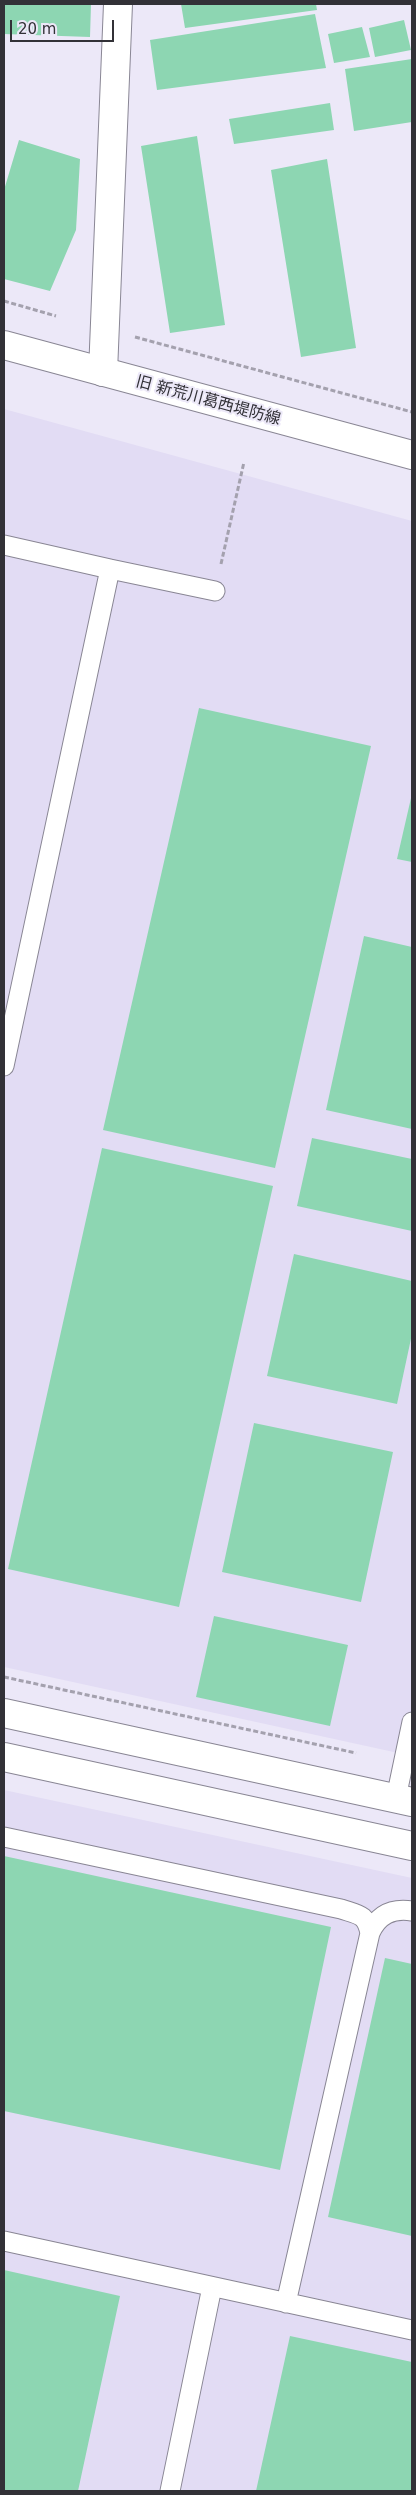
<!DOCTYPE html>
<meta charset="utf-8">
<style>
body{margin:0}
#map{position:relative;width:416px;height:2495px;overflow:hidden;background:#ece8f8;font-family:"DejaVu Sans",sans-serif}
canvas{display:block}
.frame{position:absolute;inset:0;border:5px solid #323137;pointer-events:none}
.scale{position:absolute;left:10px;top:20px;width:104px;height:22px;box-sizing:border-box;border:2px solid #323137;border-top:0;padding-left:6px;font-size:15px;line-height:18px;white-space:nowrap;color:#323137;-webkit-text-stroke:4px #ece8f8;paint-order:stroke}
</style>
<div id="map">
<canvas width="416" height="2495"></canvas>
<div class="frame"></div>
<div class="scale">20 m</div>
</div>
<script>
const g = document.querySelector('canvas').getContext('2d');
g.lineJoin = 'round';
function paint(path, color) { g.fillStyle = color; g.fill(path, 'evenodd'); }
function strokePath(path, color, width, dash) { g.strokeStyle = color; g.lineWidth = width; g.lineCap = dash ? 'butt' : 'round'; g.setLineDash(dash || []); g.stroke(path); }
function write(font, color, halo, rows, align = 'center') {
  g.font = font + ' "DejaVu Sans","Noto Sans JP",sans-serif'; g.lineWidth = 4; g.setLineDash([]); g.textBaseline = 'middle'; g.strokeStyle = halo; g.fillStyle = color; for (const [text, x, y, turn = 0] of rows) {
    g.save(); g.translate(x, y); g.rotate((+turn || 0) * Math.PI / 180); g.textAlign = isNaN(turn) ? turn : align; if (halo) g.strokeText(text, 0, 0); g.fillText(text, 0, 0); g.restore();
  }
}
paint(new Path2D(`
 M 4,409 L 412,521 L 412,1756 L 4,1667 Z
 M 4,1790 L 412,1878 L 412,2491 L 4,2491 Z`), '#e2dcf4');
paint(new Path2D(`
 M 4,4 L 91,4 L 90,37 L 4,34 Z
 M 181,4 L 316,4 L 317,10 L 185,28 Z
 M 315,14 L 326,68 L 157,90 L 150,40 Z
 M 404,20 L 411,50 L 375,57 L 369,28 Z
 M 362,27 L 370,57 L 334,63 L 328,34 Z
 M 412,59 L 412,122 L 354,131 L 345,69 Z
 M 330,103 L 334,130 L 234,144 L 229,119 Z
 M 197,136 L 225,325 L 170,333 L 141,146 Z
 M 19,140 L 80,159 L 76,230 L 50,291 L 4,279 L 4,190 Z
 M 327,159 L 356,348 L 301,357 L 271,170 Z
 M 199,708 L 371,746 L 275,1168 L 103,1130 Z
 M 411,798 L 412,798 L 412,862 L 397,859 Z
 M 364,936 L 412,947 L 412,1129 L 326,1110 Z
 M 312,1138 L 412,1159 L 412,1231 L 297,1206 Z
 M 102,1148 L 273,1186 L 179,1607 L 8,1569 Z
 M 294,1254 L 412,1281 L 412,1334 L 397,1404 L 267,1376 Z
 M 254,1423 L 393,1452 L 361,1602 L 222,1572 Z
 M 214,1616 L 348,1645 L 330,1726 L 196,1697 Z
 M 4,1856 L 331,1927 L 280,2170 L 4,2111 Z
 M 385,1958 L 412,1964 L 412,2236 L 328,2217 Z
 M 4,2270 L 120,2296 L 78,2491 L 4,2491 Z
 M 290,2336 L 412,2362 L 412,2491 L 256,2491 Z`), '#8dd6b2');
const lane = new Path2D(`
 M 4,545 L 110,569 L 4,1066
 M 110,569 L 215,591
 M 396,1798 L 412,1722
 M 4,1837 L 341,1909 C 359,1915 366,1914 370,1933
 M 4,2241 L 412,2330
 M 286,2303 L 370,1933 C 378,1915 392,1908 412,1911
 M 170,2491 L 212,2287`);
const street = new Path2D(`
 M 103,372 L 118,4`);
const secondary = new Path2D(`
 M 4,345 L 412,455
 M 4,1713 L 412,1802
 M 4,1757 L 412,1846`);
strokePath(lane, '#898694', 21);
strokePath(street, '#898694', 30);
strokePath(secondary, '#898694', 30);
strokePath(new Path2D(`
 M 4,301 L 56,316
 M 135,337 L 412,412
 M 221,564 L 244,462
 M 4,1677 L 356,1753`), '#a4a1ae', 3, [5, 2.5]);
strokePath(lane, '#fff', 19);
strokePath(street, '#fff', 28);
strokePath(secondary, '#fff', 28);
write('16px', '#323137', '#ece8f8', [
 ["旧 新荒川葛西堤防線",208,401,15]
]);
</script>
